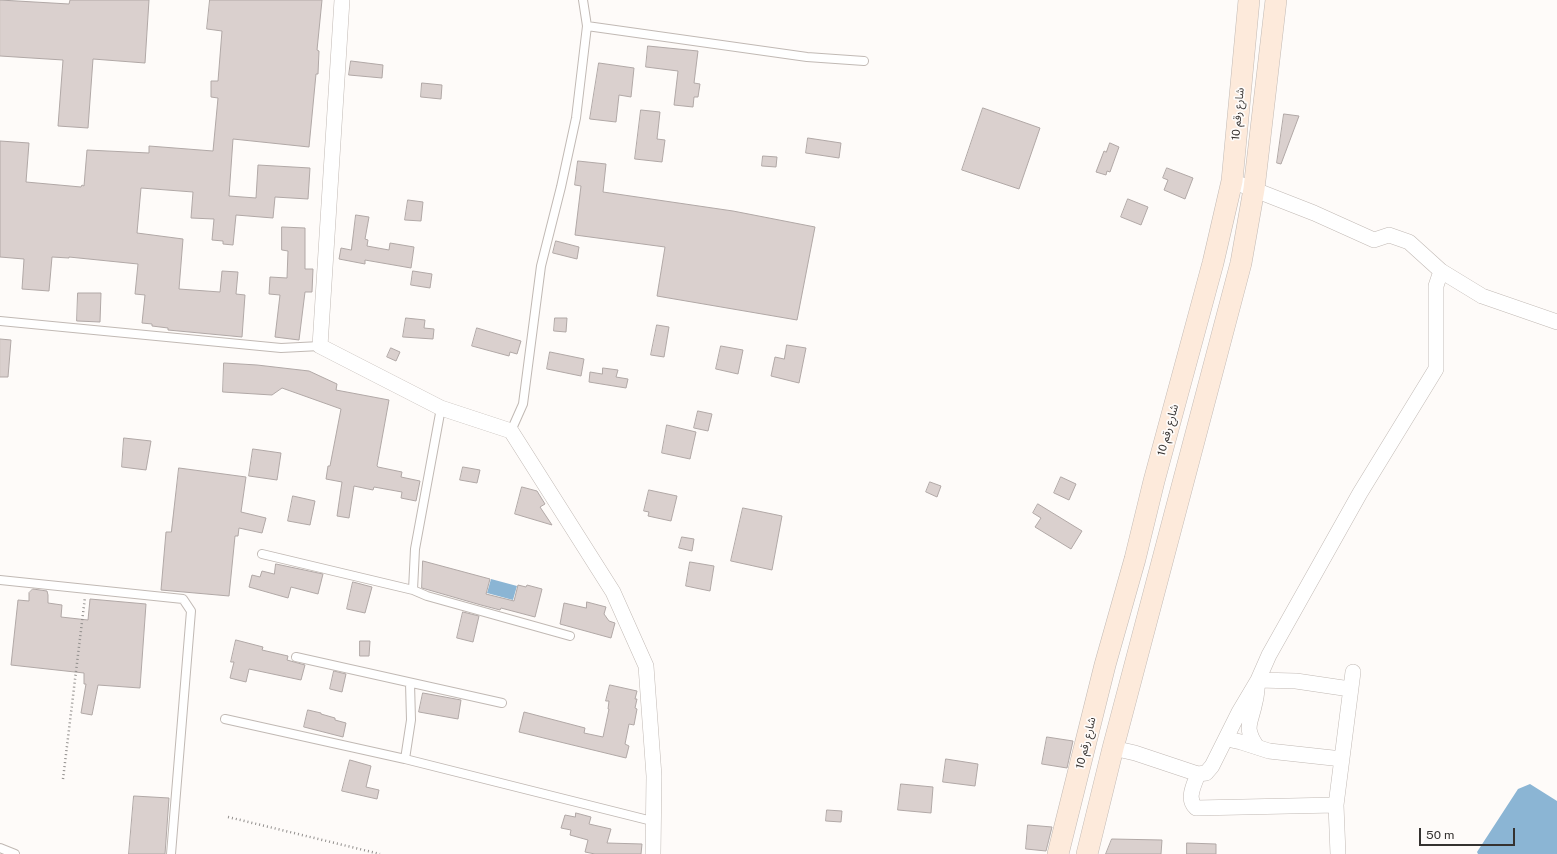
<!DOCTYPE html>
<meta charset="utf-8">
<style>
body{margin:0}
#map{position:relative;width:1557px;height:854px;overflow:hidden;background:#fefbf9;font-family:"Public Sans",sans-serif}
canvas{display:block}
.scale{position:absolute;left:1419px;top:828px;width:96px;height:18px;box-sizing:border-box;border:2px solid #353230;border-top:0;padding-left:5px;font-size:12px;line-height:14px;white-space:nowrap;color:#353230;-webkit-text-stroke:3px #fefbf9;paint-order:stroke}
</style>
<div id="map">
<canvas width="1557" height="854"></canvas>
<div class="scale">50 m</div>
</div>
<script>
const g = document.querySelector('canvas').getContext('2d');
g.lineJoin = 'round';
function paint(path, color) { g.fillStyle = color; g.fill(path, 'evenodd'); }
function strokePath(path, color, width, dash) { g.strokeStyle = color; g.lineWidth = width; g.lineCap = dash ? 'butt' : 'round'; g.setLineDash(dash || []); g.stroke(path); }
function write(font, color, halo, rows, align = 'center') {
  g.font = font + ' "Public Sans","Noto Sans Arabic",sans-serif'; g.lineWidth = 3.5; g.setLineDash([]); g.textBaseline = 'middle'; g.strokeStyle = halo; g.fillStyle = color; for (const [text, x, y, turn = 0] of rows) {
    g.save(); g.translate(x, y); g.rotate((+turn || 0) * Math.PI / 180); g.textAlign = isNaN(turn) ? turn : align; if (halo) g.strokeText(text, 0, 0); g.fillText(text, 0, 0); g.restore();
  }
}
paint(new Path2D(`
 M 491,579 L 517,586 L 513,600 L 487,593 Z
 M 1530,784 L 1557,801 L 1557,854 L 1478,854 L 1477,852 L 1518,789 Z`), '#8bb5d4');
const building = new Path2D(`
 M 0,0 L 69,4 L 70,0 L 149,0 L 145,63 L 93,59 L 88,128 L 58,126 L 63,60 L 0,56 Z
 M 210,0 L 322,0 L 317,50 L 319,51 L 318,74 L 316,74 L 309,147 L 233,139 L 229,196 L 256,198 L 258,165 L 310,168 L 308,199 L 275,197 L 273,218 L 236,215 L 233,245 L 223,244 L 223,241 L 212,240 L 214,219 L 191,218 L 193,192 L 141,188 L 137,233 L 183,239 L 179,289 L 220,292 L 222,271 L 238,272 L 236,294 L 245,295 L 242,337 L 168,330 L 168,328 L 152,326 L 152,324 L 142,323 L 145,295 L 135,294 L 138,264 L 69,257 L 69,258 L 52,257 L 49,291 L 22,289 L 24,259 L 0,257 L 0,141 L 29,143 L 26,182 L 81,187 L 82,185 L 84,186 L 87,150 L 149,153 L 149,146 L 213,151 L 218,98 L 211,97 L 211,81 L 218,81 L 222,31 L 207,29 Z
 M 648,46 L 698,51 L 694,83 L 700,84 L 698,97 L 694,97 L 693,107 L 674,105 L 678,71 L 646,67 Z
 M 351,61 L 383,65 L 382,78 L 349,75 Z
 M 599,63 L 634,68 L 631,97 L 619,95 L 616,122 L 590,119 Z
 M 422,83 L 442,85 L 441,99 L 421,97 Z
 M 983,108 L 1040,128 L 1019,189 L 962,170 Z
 M 641,110 L 660,112 L 657,139 L 665,140 L 662,162 L 635,159 Z
 M 1284,114 L 1299,116 L 1281,164 L 1277,163 Z
 M 808,138 L 841,143 L 839,158 L 806,153 Z
 M 1110,143 L 1119,147 L 1110,172 L 1107,171 L 1106,175 L 1096,172 L 1104,151 L 1106,152 Z
 M 763,156 L 777,157 L 776,167 L 762,166 Z
 M 578,161 L 606,164 L 603,192 L 733,211 L 815,227 L 797,320 L 657,296 L 665,247 L 575,235 L 581,186 L 575,185 Z
 M 1167,168 L 1193,178 L 1185,199 L 1164,190 L 1168,180 L 1163,178 Z
 M 1128,199 L 1148,207 L 1141,225 L 1121,217 Z
 M 408,200 L 423,202 L 421,221 L 405,220 Z
 M 356,215 L 369,217 L 365,239 L 368,240 L 367,246 L 389,250 L 390,243 L 414,247 L 411,268 L 365,260 L 365,264 L 339,259 L 341,248 L 351,250 Z
 M 282,227 L 305,228 L 305,269 L 313,269 L 312,292 L 305,292 L 299,340 L 275,337 L 280,295 L 269,294 L 270,277 L 287,278 L 288,251 L 282,250 Z
 M 556,241 L 579,247 L 577,259 L 553,253 Z
 M 413,271 L 432,274 L 430,288 L 411,285 Z
 M 78,293 L 101,293 L 100,322 L 77,321 Z
 M 406,318 L 425,320 L 424,328 L 434,329 L 433,339 L 403,337 Z
 M 555,318 L 567,318 L 566,332 L 554,331 Z
 M 657,325 L 669,327 L 664,357 L 651,355 Z
 M 477,328 L 521,341 L 517,354 L 510,352 L 509,356 L 472,346 Z
 M 0,339 L 11,340 L 8,377 L 0,377 Z
 M 787,345 L 806,348 L 799,383 L 771,376 L 775,357 L 784,359 Z
 M 721,346 L 743,350 L 738,374 L 716,369 Z
 M 391,348 L 400,352 L 396,361 L 387,357 Z
 M 550,352 L 584,359 L 581,376 L 547,369 Z
 M 224,363 L 257,365 L 309,371 L 337,384 L 336,390 L 389,400 L 377,466 L 378,467 L 402,472 L 401,477 L 420,481 L 416,501 L 401,498 L 402,492 L 374,487 L 373,490 L 354,486 L 349,518 L 337,516 L 342,482 L 326,479 L 328,466 L 330,466 L 341,409 L 282,388 L 272,395 L 223,392 Z
 M 603,368 L 618,370 L 616,377 L 628,379 L 626,388 L 589,382 L 590,372 L 602,374 Z
 M 698,411 L 712,414 L 708,431 L 694,428 Z
 M 667,425 L 696,432 L 690,459 L 662,453 Z
 M 124,438 L 151,441 L 146,470 L 122,467 Z
 M 253,449 L 281,453 L 277,480 L 249,476 Z
 M 463,467 L 480,470 L 477,483 L 460,480 Z
 M 179,468 L 246,477 L 241,512 L 266,518 L 262,533 L 239,528 L 238,536 L 235,536 L 229,596 L 161,590 L 166,532 L 171,532 Z
 M 1061,477 L 1076,484 L 1069,500 L 1054,493 Z
 M 930,482 L 941,486 L 937,497 L 926,492 Z
 M 522,487 L 537,491 L 545,504 L 540,507 L 552,525 L 515,514 Z
 M 649,490 L 677,496 L 671,521 L 648,516 L 649,512 L 644,511 Z
 M 293,496 L 315,501 L 310,525 L 288,521 Z
 M 1038,504 L 1082,531 L 1071,549 L 1035,527 L 1041,518 L 1033,513 Z
 M 743,508 L 782,516 L 772,570 L 731,561 Z
 M 682,537 L 694,539 L 692,551 L 679,548 Z
 M 423,561 L 490,579 L 486,594 L 514,601 L 518,585 L 526,587 L 527,585 L 542,589 L 535,617 L 501,608 L 500,610 L 481,605 L 422,588 Z
 M 690,562 L 714,566 L 710,591 L 686,586 Z
 M 276,564 L 323,574 L 318,594 L 291,587 L 288,598 L 249,587 L 252,575 L 260,577 L 262,571 L 274,574 Z
 M 353,582 L 372,587 L 365,613 L 347,609 Z
 M 33,589 L 47,591 L 48,595 L 48,603 L 62,605 L 61,617 L 88,620 L 90,599 L 146,604 L 140,688 L 98,685 L 92,715 L 81,713 L 86,684 L 84,684 L 84,673 L 11,665 L 18,600 L 29,601 L 29,593 Z
 M 587,602 L 606,607 L 604,614 L 609,621 L 615,623 L 611,638 L 560,624 L 564,603 L 586,608 Z
 M 463,612 L 479,616 L 473,642 L 457,638 Z
 M 236,640 L 263,647 L 262,650 L 288,656 L 287,660 L 305,665 L 301,680 L 249,669 L 246,682 L 230,678 L 234,662 L 231,662 Z
 M 360,641 L 370,641 L 369,656 L 360,656 Z
 M 334,671 L 346,674 L 342,692 L 330,689 Z
 M 610,685 L 637,691 L 635,699 L 637,699 L 635,708 L 637,709 L 634,725 L 629,724 L 625,744 L 629,746 L 626,758 L 519,732 L 524,712 L 585,728 L 584,733 L 603,737 L 609,709 L 608,709 L 609,701 L 606,701 Z
 M 423,693 L 461,700 L 458,719 L 419,712 Z
 M 308,710 L 321,713 L 321,714 L 335,718 L 335,720 L 346,723 L 343,737 L 304,727 Z
 M 1047,737 L 1073,741 L 1067,768 L 1042,764 Z
 M 946,759 L 978,764 L 975,786 L 943,782 Z
 M 350,760 L 371,766 L 366,787 L 379,790 L 377,799 L 342,791 Z
 M 901,784 L 933,787 L 931,813 L 898,810 Z
 M 134,796 L 169,798 L 165,854 L 129,854 Z
 M 827,810 L 842,811 L 841,822 L 826,821 Z
 M 576,813 L 591,817 L 589,824 L 611,829 L 607,843 L 642,844 L 641,854 L 595,854 L 585,852 L 588,840 L 570,835 L 571,830 L 561,828 L 565,815 L 575,817 Z
 M 1028,825 L 1052,827 L 1046,851 L 1026,849 Z
 M 1112,839 L 1162,840 L 1161,854 L 1106,854 Z
 M 1187,843 L 1216,844 L 1216,854 L 1187,854 Z`);
paint(building, '#dad0ce');
strokePath(building, '#b1a8a6', 1);
const lane = new Path2D(`
 M 587,26 L 807,57 L 864,61
 M 0,321 L 281,348 L 320,346
 M 511,431 L 523,404 L 541,266 L 561,187 L 576,118 L 587,26 L 583,0
 M 262,554 L 413,590 L 427,596 L 570,636
 M 0,580 L 183,599 L 191,611 L 171,854
 M 413,590 L 415,549 L 441,408
 M 296,657 L 502,703
 M 225,719 L 405,759 L 652,821
 M 405,759 L 411,720 L 410,683
 M 0,848 L 15,854`);
const street = new Path2D(`
 M 342,0 L 320,346 L 441,408 L 511,431 L 613,592 L 646,666 L 654,776 L 653,854
 M 1232,181 L 1314,213 L 1374,240 L 1389,235 L 1409,242 L 1441,271 L 1482,296 L 1557,322
 M 1227,739 L 1241,742 L 1269,751 L 1342,759
 M 1257,747 C 1243,726 1251,724 1255,702 C 1257,695 1257,687 1258,680 L 1296,681 L 1350,689
 M 1113,748 L 1135,753 L 1198,774 L 1206,773 L 1212,766 L 1239,712 L 1258,680 L 1269,655 L 1360,493 L 1436,369 L 1436,286 L 1441,271
 M 1198,774 C 1194,785 1186,799 1196,808 L 1336,805
 M 1338,854 L 1336,805 L 1353,672`);
const secondary = new Path2D(`
 M 1058,854 L 1105,665 L 1135,559 L 1154,481 L 1213,263 L 1232,181 L 1249,0
 M 1087,854 L 1113,748 L 1241,263 L 1254,189 L 1276,0`);
strokePath(lane, '#c1b9b4', 10);
strokePath(street, '#c1b9b4', 16);
strokePath(secondary, '#c1b9b4', 22);
strokePath(new Path2D(`
 M 63,779 L 85,597
 M 228,817 L 380,854`), '#928f8d', 2.5, [1, 3]);
strokePath(lane, '#fff', 8);
strokePath(street, '#fff', 15);
strokePath(secondary, '#fdeadb', 21);
write('11px', '#353230', '#fefbf9', [
 ["شارع رقم 10",1238,114,-85],
 ["شارع رقم 10",1168,430,-75],
 ["شارع رقم 10",1086,743,-76]
]);
</script>
